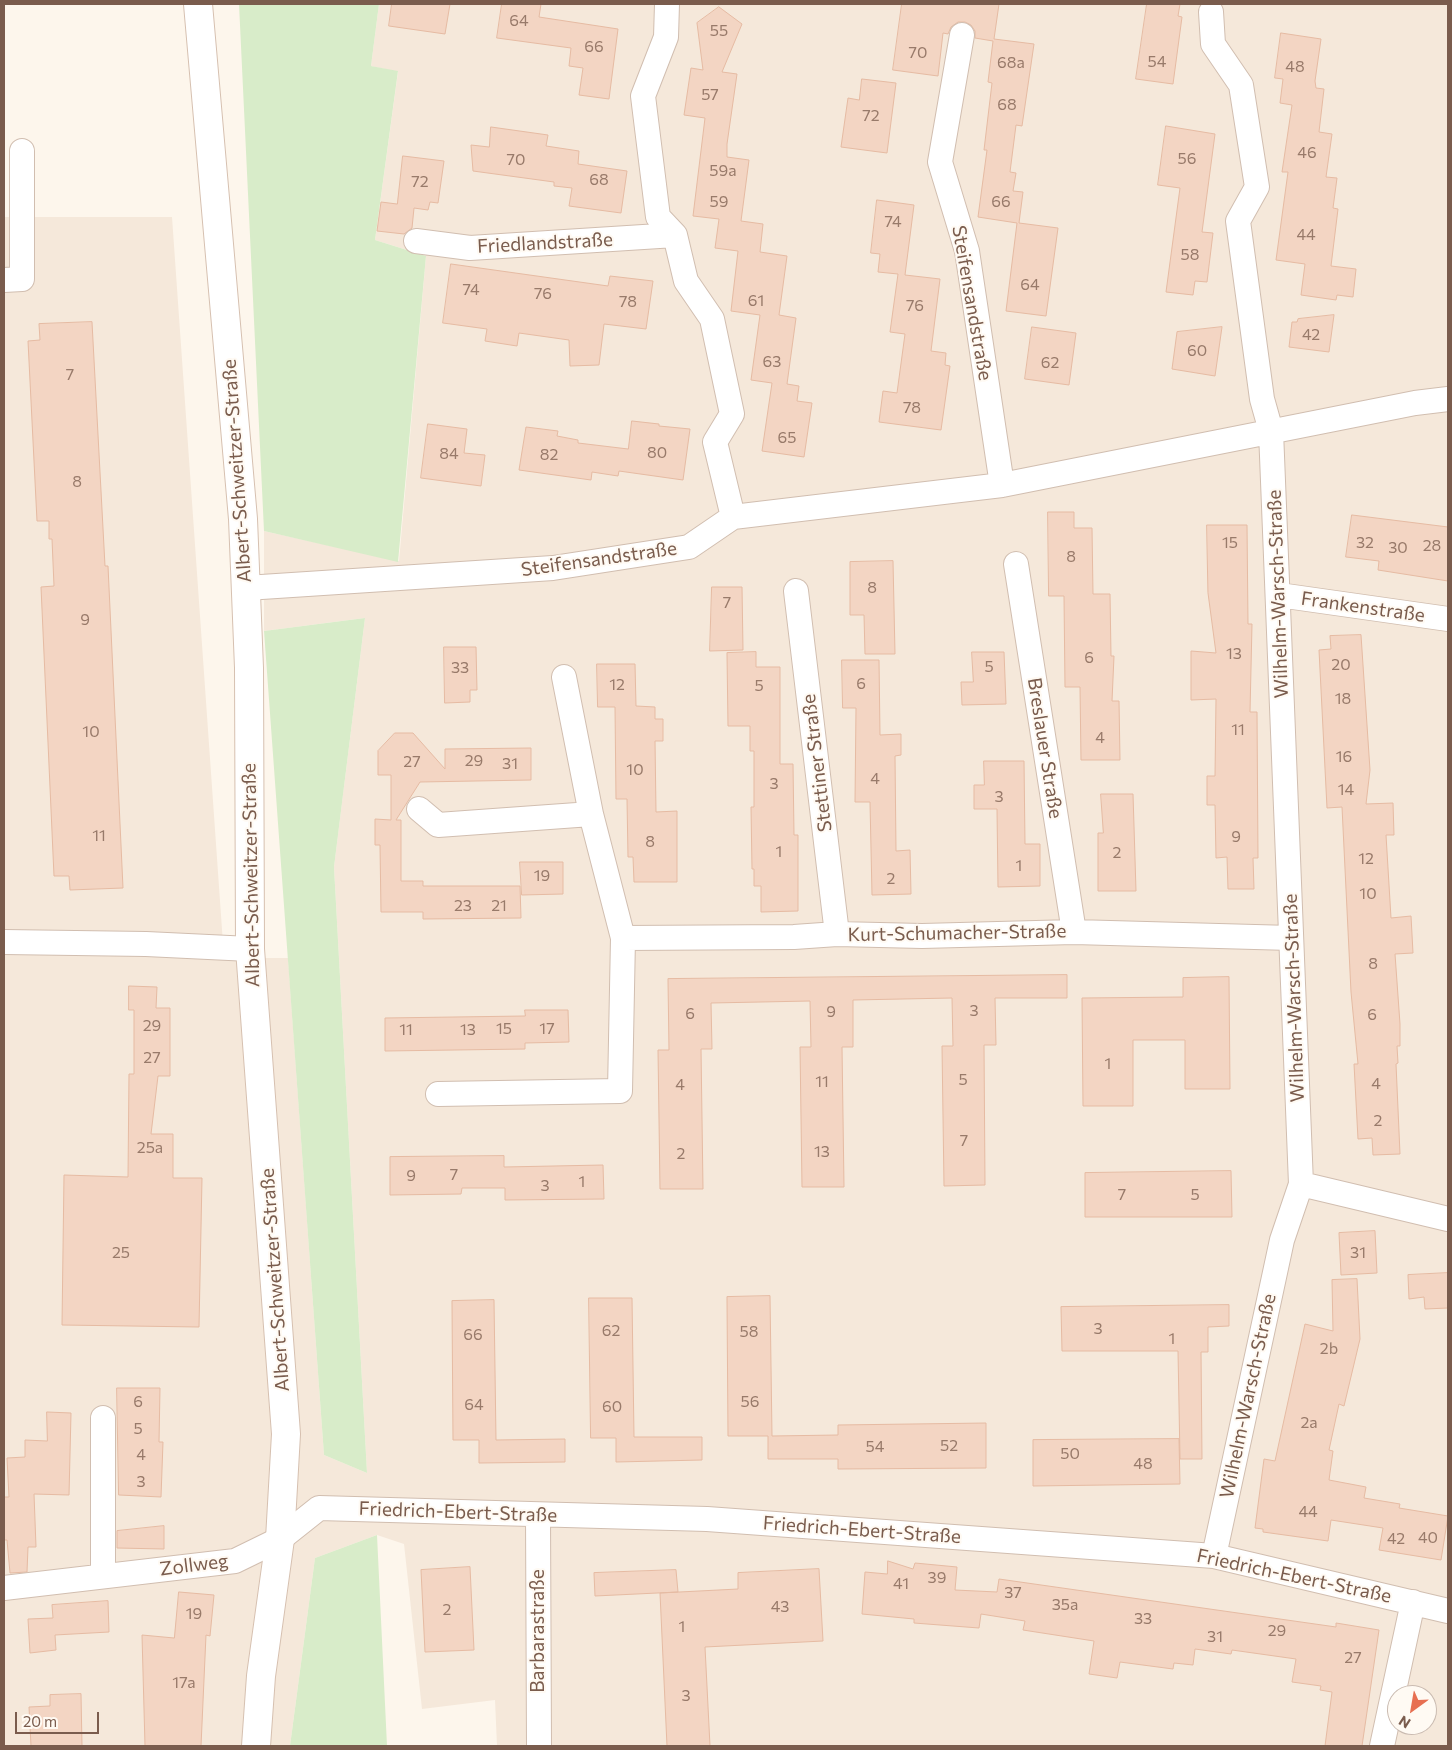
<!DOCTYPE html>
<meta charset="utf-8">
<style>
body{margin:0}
#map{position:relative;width:1452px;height:1750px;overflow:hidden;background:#fdf6ec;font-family:Commissioner,sans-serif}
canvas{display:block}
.frame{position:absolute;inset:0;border:5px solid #7a5c4d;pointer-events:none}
.north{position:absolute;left:1387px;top:1685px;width:50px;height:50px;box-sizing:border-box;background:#fffaf3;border:1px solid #cabbb1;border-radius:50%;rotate:212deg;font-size:14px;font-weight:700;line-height:20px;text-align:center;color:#7a5c4d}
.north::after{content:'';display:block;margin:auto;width:18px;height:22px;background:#e76f51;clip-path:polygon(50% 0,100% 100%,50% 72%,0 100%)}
.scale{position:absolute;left:15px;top:1712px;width:84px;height:22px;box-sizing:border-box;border:2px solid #7a5c4d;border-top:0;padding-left:6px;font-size:15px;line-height:18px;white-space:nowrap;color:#7a5c4d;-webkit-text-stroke:4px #fffaf3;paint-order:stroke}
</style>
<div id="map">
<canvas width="1452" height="1750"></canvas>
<div class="frame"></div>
<div class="north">N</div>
<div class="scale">20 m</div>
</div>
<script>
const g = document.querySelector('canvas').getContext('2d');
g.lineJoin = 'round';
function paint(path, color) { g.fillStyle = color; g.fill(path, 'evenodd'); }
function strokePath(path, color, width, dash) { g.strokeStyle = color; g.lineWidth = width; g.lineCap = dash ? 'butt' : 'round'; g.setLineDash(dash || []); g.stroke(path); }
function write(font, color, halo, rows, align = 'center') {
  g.font = font + ' Commissioner,sans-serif'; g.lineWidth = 4; g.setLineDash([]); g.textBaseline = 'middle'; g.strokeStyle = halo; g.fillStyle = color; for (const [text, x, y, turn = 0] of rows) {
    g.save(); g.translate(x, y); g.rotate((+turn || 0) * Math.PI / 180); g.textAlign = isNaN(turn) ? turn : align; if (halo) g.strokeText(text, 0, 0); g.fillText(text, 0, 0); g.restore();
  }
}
paint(new Path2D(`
 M 379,4 L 1448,4 L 1448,1746 L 497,1746 L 495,1700 L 422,1709 L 404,1544 L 377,1535 L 315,1558 L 290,1746 L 4,1746 L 4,217 L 172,217 L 224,958 L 288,958 L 324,1455 L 367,1473 L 334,867 L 365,618 L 264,631 L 264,531 L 399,561 L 426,256 L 375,240 L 398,72 L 371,66 ZM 1397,1695 L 1427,1695 L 1427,1725 L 1397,1725 Z`), '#f5e8da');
paint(new Path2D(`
 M 239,4 L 379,4 L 371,66 L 398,71 L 375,240 L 426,256 L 398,562 L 264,531 Z
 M 365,618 L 334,867 L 367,1473 L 324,1455 L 264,631 Z
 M 377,1535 L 387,1746 L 290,1746 L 315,1558 Z`), '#d8ecc9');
const building = new Path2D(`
 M 392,4 L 450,4 L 445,34 L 389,26 Z
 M 502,4 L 541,4 L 539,17 L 618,29 L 609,99 L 579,95 L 583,68 L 569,66 L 571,48 L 497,38 Z
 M 902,4 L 999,4 L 994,39 L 1034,44 L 1022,126 L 1016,125 L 1010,172 L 1016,173 L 1013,191 L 1023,192 L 1019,223 L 1058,228 L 1046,316 L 1006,311 L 1017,223 L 978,217 L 987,150 L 984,150 L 992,83 L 988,82 L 993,41 L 975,38 L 975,31 L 971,25 L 965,22 L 958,22 L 951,27 L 948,34 L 943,33 L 938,76 L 893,70 Z
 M 1147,4 L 1180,4 L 1178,16 L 1182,17 L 1173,84 L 1136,79 Z
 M 719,7 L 742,24 L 722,72 L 737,74 L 727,144 L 727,157 L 749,160 L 741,221 L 763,224 L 760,252 L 787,256 L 779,315 L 796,318 L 787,384 L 799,386 L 797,401 L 812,403 L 804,457 L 762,451 L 772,383 L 751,380 L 760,315 L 731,311 L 738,251 L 715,248 L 719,219 L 693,216 L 705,118 L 684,115 L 691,68 L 703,70 L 697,23 Z
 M 1281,33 L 1321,39 L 1315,81 L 1316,88 L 1324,89 L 1319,132 L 1332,134 L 1326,177 L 1337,178 L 1333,208 L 1338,209 L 1331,266 L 1356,269 L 1353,297 L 1337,295 L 1336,300 L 1301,295 L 1305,264 L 1276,260 L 1288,172 L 1282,172 L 1292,105 L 1280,103 L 1283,79 L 1275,78 Z
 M 862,79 L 896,83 L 887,153 L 841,147 L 848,98 L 859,100 Z
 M 1166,126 L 1215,134 L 1202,232 L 1213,233 L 1207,282 L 1195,281 L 1193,295 L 1166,292 L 1180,188 L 1158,185 Z
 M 491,127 L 548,135 L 546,146 L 579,151 L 578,164 L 627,171 L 621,213 L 569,206 L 572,188 L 554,186 L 554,182 L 473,171 L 471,145 L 489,147 Z
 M 403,156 L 444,161 L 438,203 L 430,202 L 428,210 L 414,208 L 412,228 L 404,234 L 377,231 L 381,202 L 397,204 Z
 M 877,200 L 914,205 L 905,275 L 940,279 L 931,351 L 946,353 L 945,365 L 950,366 L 941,430 L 879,422 L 883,391 L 897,393 L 905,334 L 890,332 L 898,274 L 878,272 L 880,254 L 871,253 Z
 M 451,264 L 608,286 L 610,276 L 653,281 L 646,329 L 604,324 L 599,365 L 570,366 L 569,340 L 519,333 L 517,346 L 485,341 L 487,329 L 443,323 Z
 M 1334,315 L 1329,352 L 1289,347 L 1292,322 L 1297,322 L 1298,319 Z
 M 92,322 L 105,566 L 108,566 L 123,888 L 70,890 L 69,876 L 54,876 L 41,587 L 54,586 L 52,539 L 49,539 L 49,521 L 37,521 L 28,341 L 40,340 L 39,324 Z
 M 1032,327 L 1076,333 L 1069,385 L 1025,379 Z
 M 1222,327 L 1215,376 L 1172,369 L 1177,332 Z
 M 632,421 L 659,424 L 659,426 L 690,429 L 683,480 L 619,471 L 618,476 L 592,472 L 591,480 L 519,470 L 526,427 L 558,431 L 557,436 L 578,440 L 578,443 L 628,449 Z
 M 428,424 L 467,429 L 464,453 L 485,455 L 481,486 L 421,478 Z
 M 1048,512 L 1074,512 L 1074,528 L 1092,528 L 1093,594 L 1110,594 L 1111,656 L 1114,656 L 1112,701 L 1119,701 L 1120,760 L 1081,760 L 1080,687 L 1065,687 L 1064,596 L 1049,596 Z
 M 1352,515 L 1448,527 L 1448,581 L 1378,570 L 1379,561 L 1346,557 Z
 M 1207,525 L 1247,525 L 1248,624 L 1252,624 L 1250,712 L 1257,712 L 1258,858 L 1253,858 L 1254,889 L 1228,889 L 1227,857 L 1216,858 L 1215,805 L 1207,805 L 1207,776 L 1215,776 L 1216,699 L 1191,700 L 1191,651 L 1216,653 L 1208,593 Z
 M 893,561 L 895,654 L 865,654 L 864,615 L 850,615 L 850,562 Z
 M 712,587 L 742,587 L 743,650 L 710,651 Z
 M 1361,635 L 1370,770 L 1366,804 L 1393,803 L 1394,835 L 1386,835 L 1391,918 L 1411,916 L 1413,953 L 1395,954 L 1400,1024 L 1400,1046 L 1397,1046 L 1398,1063 L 1396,1064 L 1400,1154 L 1373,1155 L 1372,1138 L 1358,1139 L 1354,1064 L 1358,1064 L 1351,992 L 1342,807 L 1327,808 L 1319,650 L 1331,649 L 1330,636 Z
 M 444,647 L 476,647 L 477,690 L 470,690 L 470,702 L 445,703 Z
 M 756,652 L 756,667 L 780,667 L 780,764 L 793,764 L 794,835 L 798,835 L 798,911 L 761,912 L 761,886 L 754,886 L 754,869 L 752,869 L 751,807 L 754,807 L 754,751 L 750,751 L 750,726 L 728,726 L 727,653 Z
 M 972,652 L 1004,652 L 1006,704 L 962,705 L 961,682 L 973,682 Z
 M 842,660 L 879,660 L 880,735 L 901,734 L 901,755 L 895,756 L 896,851 L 910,850 L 911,894 L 872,895 L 870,802 L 855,802 L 856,708 L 843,708 Z
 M 597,664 L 635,664 L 636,706 L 655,707 L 655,719 L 663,719 L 663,741 L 655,741 L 656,812 L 677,811 L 677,882 L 634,882 L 633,857 L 628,857 L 627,799 L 616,799 L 615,707 L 598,707 Z
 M 395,733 L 413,733 L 445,769 L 445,749 L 531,748 L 531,780 L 420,782 L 396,820 L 401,820 L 401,881 L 423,881 L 423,886 L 520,886 L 521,918 L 423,919 L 423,912 L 381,912 L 380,845 L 375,845 L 375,819 L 391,820 L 391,775 L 378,775 L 378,751 Z
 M 984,761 L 1024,761 L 1025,844 L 1040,844 L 1040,886 L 998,887 L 997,809 L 974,809 L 974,785 L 984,785 Z
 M 1101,794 L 1133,794 L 1136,891 L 1098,891 L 1098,833 L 1103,833 Z
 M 520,862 L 563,862 L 563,894 L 522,895 Z
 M 1067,975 L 1067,998 L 995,998 L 996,1045 L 984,1045 L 985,1185 L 944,1186 L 942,1046 L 953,1046 L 952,998 L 853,1000 L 853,1047 L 842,1047 L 844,1187 L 802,1187 L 800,1047 L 811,1047 L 810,1001 L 711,1003 L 712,1049 L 701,1049 L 703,1189 L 660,1189 L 658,1050 L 669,1050 L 668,979 Z
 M 1229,977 L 1230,1089 L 1185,1089 L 1185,1040 L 1133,1040 L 1133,1106 L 1083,1106 L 1082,998 L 1183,997 L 1183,978 Z
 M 129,986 L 157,987 L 156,1008 L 170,1008 L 170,1076 L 158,1076 L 151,1134 L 173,1134 L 173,1178 L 202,1178 L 199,1327 L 62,1325 L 64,1175 L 128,1177 L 129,1074 L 134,1074 L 134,1010 L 129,1010 Z
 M 525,1010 L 568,1010 L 569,1042 L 525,1043 L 525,1049 L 385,1051 L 385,1018 L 525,1016 Z
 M 504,1156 L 504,1167 L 603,1165 L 604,1199 L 505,1200 L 505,1188 L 462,1188 L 461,1194 L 390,1195 L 390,1157 Z
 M 1231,1171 L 1232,1217 L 1085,1217 L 1085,1173 Z
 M 1375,1231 L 1377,1273 L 1341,1275 L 1339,1233 Z
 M 1448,1273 L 1448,1308 L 1425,1309 L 1424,1297 L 1409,1299 L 1408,1275 Z
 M 1357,1279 L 1360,1339 L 1344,1406 L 1339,1404 L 1329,1450 L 1333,1451 L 1329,1480 L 1366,1487 L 1364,1498 L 1400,1504 L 1399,1508 L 1448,1516 L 1441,1560 L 1379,1550 L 1383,1528 L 1331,1520 L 1328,1541 L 1263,1532 L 1263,1529 L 1255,1528 L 1264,1459 L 1275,1461 L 1305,1324 L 1333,1331 L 1332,1280 Z
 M 770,1296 L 772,1436 L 838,1435 L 838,1425 L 986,1423 L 986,1468 L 838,1469 L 838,1459 L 768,1459 L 768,1436 L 728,1436 L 727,1297 Z
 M 589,1298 L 632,1298 L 634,1437 L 702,1437 L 702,1460 L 616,1462 L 616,1438 L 591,1438 Z
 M 494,1300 L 496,1440 L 565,1439 L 565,1462 L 479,1463 L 479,1440 L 453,1440 L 452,1301 Z
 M 1229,1305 L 1229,1326 L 1208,1327 L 1208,1352 L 1201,1352 L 1202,1459 L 1180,1459 L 1178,1351 L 1062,1351 L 1061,1307 Z
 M 117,1388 L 160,1388 L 159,1442 L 163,1442 L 161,1497 L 119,1495 Z
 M 47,1412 L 71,1413 L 69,1495 L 34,1494 L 36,1547 L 28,1547 L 27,1572 L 10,1573 L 7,1540 L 4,1540 L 4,1497 L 9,1497 L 7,1458 L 25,1457 L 25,1440 L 47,1441 Z
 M 1179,1439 L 1180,1484 L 1033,1486 L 1033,1440 Z
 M 164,1526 L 164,1549 L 117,1548 L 117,1531 Z
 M 888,1561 L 913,1569 L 915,1563 L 957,1567 L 955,1590 L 997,1592 L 999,1579 L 1336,1627 L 1336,1623 L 1379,1630 L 1362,1746 L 1325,1746 L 1332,1692 L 1320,1690 L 1321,1686 L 1292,1682 L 1296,1659 L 1232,1650 L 1231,1654 L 1195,1649 L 1193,1665 L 1174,1663 L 1173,1669 L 1120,1662 L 1117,1678 L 1089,1674 L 1094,1641 L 1023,1630 L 1025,1621 L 981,1614 L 979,1628 L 914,1623 L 914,1619 L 862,1614 L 865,1572 L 887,1574 Z
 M 470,1567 L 474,1650 L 425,1652 L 421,1570 Z
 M 819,1569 L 823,1641 L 705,1647 L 710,1746 L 667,1746 L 660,1593 L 738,1589 L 738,1573 Z
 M 676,1570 L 678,1592 L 595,1596 L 594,1573 Z
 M 179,1592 L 214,1595 L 210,1636 L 206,1635 L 201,1746 L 145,1746 L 142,1635 L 174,1638 Z
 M 108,1601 L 109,1632 L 55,1635 L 56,1650 L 30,1653 L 28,1619 L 53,1618 L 52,1605 Z
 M 81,1694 L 82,1746 L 31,1746 L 29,1707 L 50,1706 L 50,1695 Z`);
paint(building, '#f3d5c3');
strokePath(building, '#e6bba3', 1);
const street = new Path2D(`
 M 667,4 L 666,37 L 643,96 L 658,217 L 675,235 L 686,281 L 712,319 L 732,414 L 715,442 L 733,517
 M 1211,12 L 1213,44 L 1241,85 L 1257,187 L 1238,221 L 1262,399 L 1271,431 L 1301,1184 L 1282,1240 L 1214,1556
 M 962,35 L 940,162 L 967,251 L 1002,485
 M 416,241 L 470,248 L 675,235
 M 4,280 L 22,279 L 22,151
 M 1016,564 L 1074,932
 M 246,588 L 553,568 L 689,547 L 733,517 L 1002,485 L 1415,403 L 1448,399
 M 796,591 L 837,934
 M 1279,595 L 1448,619
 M 419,809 L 438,825 L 591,814
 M 623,938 L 794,937 L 837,934 L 922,936 L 1074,932 L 1291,938
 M 4,942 L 146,944 L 250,949
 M 438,1094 L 620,1091 L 623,938 L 591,814 L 564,677
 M 1301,1184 L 1448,1219
 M 103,1418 L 103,1575
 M 538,1515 L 539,1746
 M 4,1588 L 235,1561 L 280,1539 L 319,1508 L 707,1519 L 1214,1556 L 1448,1611
 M 1382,1746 L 1413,1602`);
const secondary = new Path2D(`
 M 198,4 L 243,519 L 249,668 L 250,949 L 286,1434 L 280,1539 L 261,1676 L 256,1746`);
strokePath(street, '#d1beb0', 26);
strokePath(secondary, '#d6c0b0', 30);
strokePath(street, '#fff', 24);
strokePath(secondary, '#fff', 28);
write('16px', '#987a6a', null, [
 ["64",519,21],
 ["55",719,31],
 ["66",594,47],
 ["70",918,53],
 ["54",1157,62],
 ["68a",1011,63],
 ["48",1295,67],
 ["57",710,95],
 ["68",1007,105],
 ["72",871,116],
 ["46",1307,153],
 ["56",1187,159],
 ["70",516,160],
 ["59a",723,171],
 ["68",599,180],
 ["72",420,182],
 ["59",719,202],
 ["66",1001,202],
 ["74",893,222],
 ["44",1306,235],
 ["58",1190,255],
 ["64",1030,285],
 ["74",471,290],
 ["76",543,294],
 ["61",756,301],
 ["78",628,302],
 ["76",915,306],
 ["42",1311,335],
 ["60",1197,351],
 ["63",772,362],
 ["62",1050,363],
 ["7",70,375],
 ["78",912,408],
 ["65",787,438],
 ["80",657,453],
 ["84",449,454],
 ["82",549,455],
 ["8",77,482],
 ["15",1230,543],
 ["32",1365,543],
 ["28",1432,546],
 ["30",1398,548],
 ["8",1071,557],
 ["8",872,588],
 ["7",727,603],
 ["9",85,620],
 ["13",1234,654],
 ["6",1089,658],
 ["20",1341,665],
 ["5",989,667],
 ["33",460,668],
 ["6",861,684],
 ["12",617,685],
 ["5",759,686],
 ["18",1343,699],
 ["11",1238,730],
 ["10",91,732],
 ["4",1100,738],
 ["16",1344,757],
 ["29",474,761],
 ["27",412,762],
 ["31",510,764],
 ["10",635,770],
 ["4",875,779],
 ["3",774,784],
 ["14",1346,790],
 ["3",999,797],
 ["11",99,836],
 ["9",1236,837],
 ["8",650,842],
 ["1",779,852],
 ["2",1117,853],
 ["12",1366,859],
 ["1",1019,866],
 ["19",542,876],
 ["2",891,879],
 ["10",1368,894],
 ["23",463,906],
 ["21",499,906],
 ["8",1373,964],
 ["3",974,1011],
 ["9",831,1012],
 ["6",690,1014],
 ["6",1372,1015],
 ["29",152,1026],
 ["15",504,1029],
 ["17",547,1029],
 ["11",406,1030],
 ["13",468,1030],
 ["27",152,1058],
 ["1",1108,1064],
 ["5",963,1080],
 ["11",822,1082],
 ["4",1376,1084],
 ["4",680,1085],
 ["2",1378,1121],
 ["7",964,1141],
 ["25a",150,1148],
 ["13",822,1152],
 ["2",681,1154],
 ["7",454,1175],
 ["9",411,1176],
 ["1",582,1182],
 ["3",545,1186],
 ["7",1122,1195],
 ["5",1195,1195],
 ["25",121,1253],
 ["31",1358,1253],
 ["3",1098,1329],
 ["62",611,1331],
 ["58",749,1332],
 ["66",473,1335],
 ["1",1172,1339],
 ["2b",1329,1349],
 ["6",138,1402],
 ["56",750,1402],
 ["64",474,1405],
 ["60",612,1407],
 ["2a",1309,1423],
 ["5",138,1429],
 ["52",949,1446],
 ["54",875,1447],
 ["50",1070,1454],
 ["4",141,1455],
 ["48",1143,1464],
 ["3",141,1482],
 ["44",1308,1512],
 ["40",1428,1538],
 ["42",1396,1539],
 ["39",937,1578],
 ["41",901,1584],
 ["37",1013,1593],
 ["35a",1065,1605],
 ["43",780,1607],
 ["2",447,1610],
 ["19",194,1614],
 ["33",1143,1619],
 ["1",682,1627],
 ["29",1277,1631],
 ["31",1215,1637],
 ["27",1353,1658],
 ["17a",184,1683],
 ["3",686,1696]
]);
write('19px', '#7a5c4d', '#fffaf3', [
 ["Friedlandstraße",545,243,-3],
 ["Steifensandstraße",972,303,80],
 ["Albert-Schweitzer-Straße",237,471,-94],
 ["Steifensandstraße",599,559,-8],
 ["Wilhelm-Warsch-Straße",1278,594,-92],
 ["Frankenstraße",1363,607,8],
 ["Breslauer Straße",1045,748,81],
 ["Stettiner Straße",817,763,-97],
 ["Albert-Schweitzer-Straße",251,875,-91],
 ["Kurt-Schumacher-Straße",957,933,-1],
 ["Wilhelm-Warsch-Straße",1294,998,-92],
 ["Albert-Schweitzer-Straße",275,1280,-94],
 ["Wilhelm-Warsch-Straße",1248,1396,-78],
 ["Friedrich-Ebert-Straße",458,1512,2],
 ["Friedrich-Ebert-Straße",862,1530,4],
 ["Zollweg",194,1565,-7],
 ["Friedrich-Ebert-Straße",1294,1576,12],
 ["Barbarastraße",538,1631,-90]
]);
</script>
